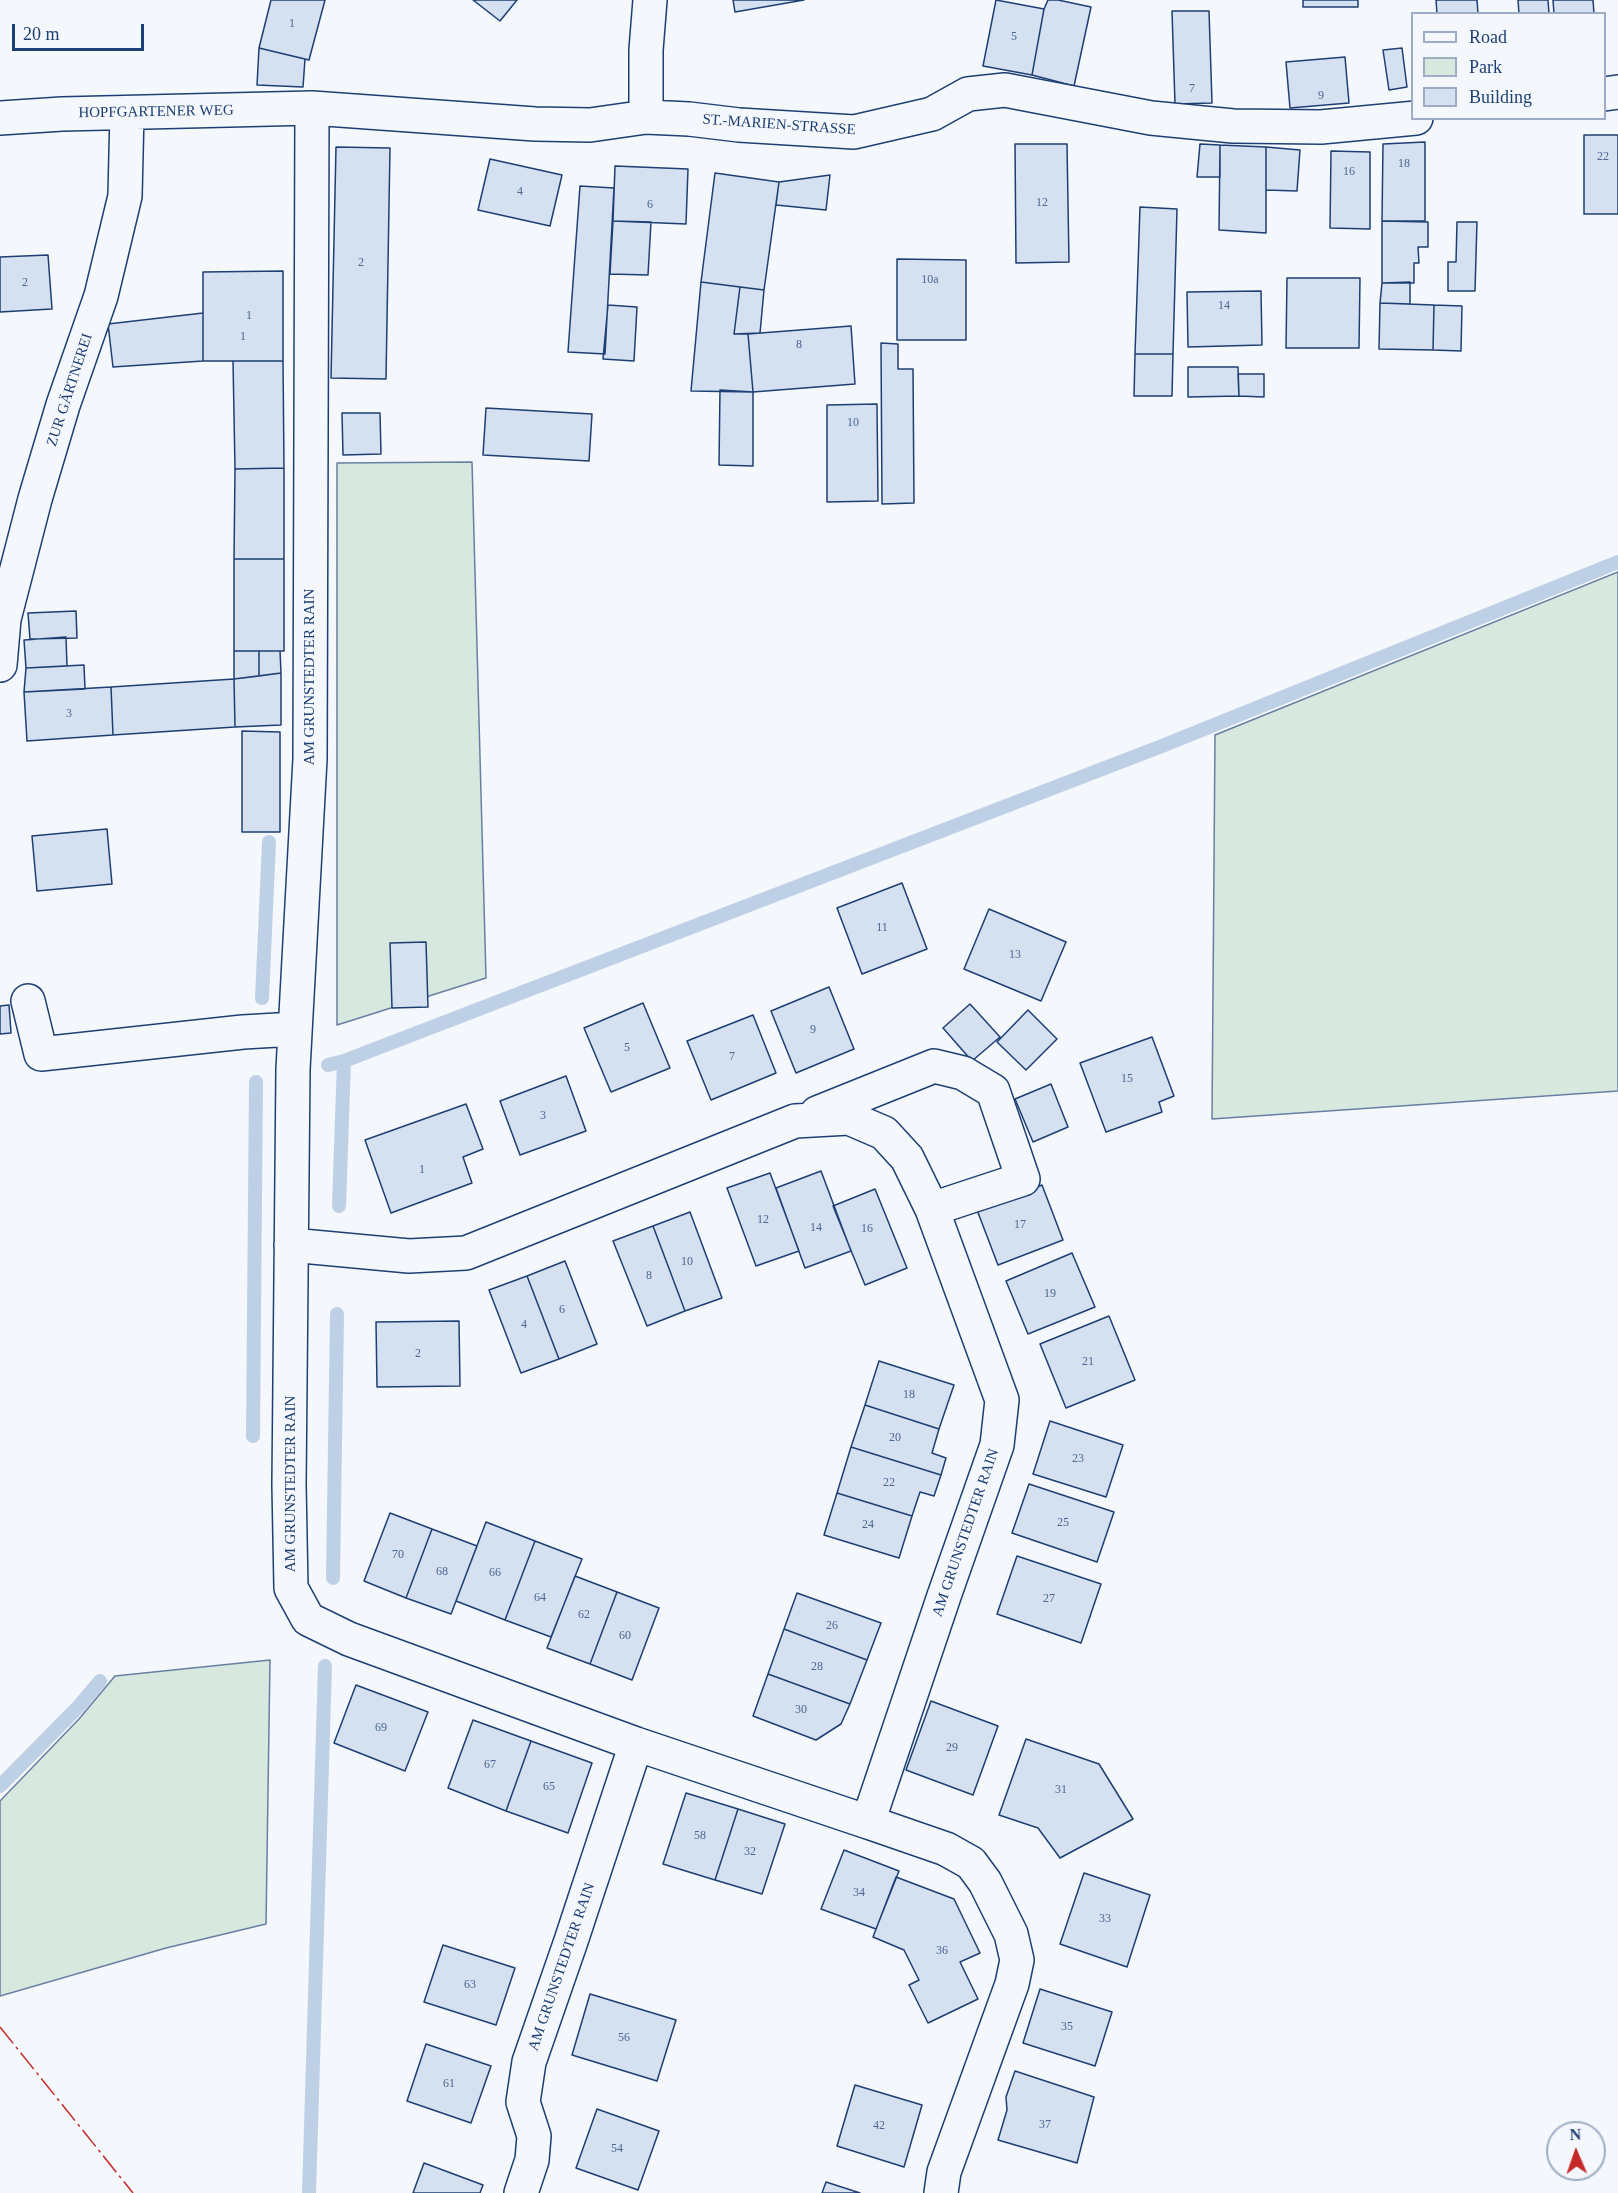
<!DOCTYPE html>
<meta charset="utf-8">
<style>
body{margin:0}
#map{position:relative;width:1618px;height:2193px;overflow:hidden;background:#f4f7fb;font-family:Georgia,serif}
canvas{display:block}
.legend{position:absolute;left:1411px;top:12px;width:195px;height:108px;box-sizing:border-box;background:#f4f7fb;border:2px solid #9eadc5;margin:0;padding:8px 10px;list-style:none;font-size:18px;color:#1d3f73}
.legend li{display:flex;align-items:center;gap:12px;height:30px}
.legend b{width:30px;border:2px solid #9eadc5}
.north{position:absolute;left:1546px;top:2121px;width:60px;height:60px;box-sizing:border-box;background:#f4f7fb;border:2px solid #9eadc5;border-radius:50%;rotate:358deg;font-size:16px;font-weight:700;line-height:24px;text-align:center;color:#1d3f73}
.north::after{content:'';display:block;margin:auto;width:21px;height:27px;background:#c62828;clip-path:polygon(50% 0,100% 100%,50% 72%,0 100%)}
.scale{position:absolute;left:12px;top:24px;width:132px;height:27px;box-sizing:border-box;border:3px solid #1d3f73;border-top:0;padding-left:8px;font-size:18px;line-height:21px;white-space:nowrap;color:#1d3f73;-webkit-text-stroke:4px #f4f7fb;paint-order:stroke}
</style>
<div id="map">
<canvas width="1618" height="2193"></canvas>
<ul class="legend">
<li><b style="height:8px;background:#f4f7fb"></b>Road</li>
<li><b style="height:16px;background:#d7e8df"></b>Park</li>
<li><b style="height:16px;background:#d5e0f0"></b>Building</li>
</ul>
<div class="north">N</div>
<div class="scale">20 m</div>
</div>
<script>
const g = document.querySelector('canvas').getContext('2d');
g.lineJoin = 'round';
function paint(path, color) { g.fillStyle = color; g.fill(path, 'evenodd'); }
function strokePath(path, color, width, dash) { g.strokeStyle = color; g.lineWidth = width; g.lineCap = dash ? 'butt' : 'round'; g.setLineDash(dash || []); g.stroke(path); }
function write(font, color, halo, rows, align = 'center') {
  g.font = font + ' Georgia,serif'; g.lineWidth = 4.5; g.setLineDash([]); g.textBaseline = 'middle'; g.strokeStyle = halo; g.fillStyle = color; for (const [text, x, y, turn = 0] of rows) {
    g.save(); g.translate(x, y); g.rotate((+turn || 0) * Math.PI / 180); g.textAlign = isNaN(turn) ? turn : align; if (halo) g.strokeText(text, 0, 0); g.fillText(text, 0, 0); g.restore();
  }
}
const green = new Path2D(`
 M 472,462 L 486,978 L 337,1025 L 337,463 Z
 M 1618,572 L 1618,1091 L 1212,1119 L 1215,735 Z
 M 270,1660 L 266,1924 L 166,1948 L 0,1996 L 0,1801 L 79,1719 L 115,1676 Z`);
paint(green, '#d7e8df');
strokePath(green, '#687fa3', 1.5);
strokePath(new Path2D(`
 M 262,998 L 269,842
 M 328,1065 L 344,1061 L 1162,746 L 1618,562
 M 339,1206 L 344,1061
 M 253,1436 L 256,1082
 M 333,1578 L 337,1314
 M 0,1786 L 79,1706 L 100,1681
 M 309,2193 L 325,1666`), '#bed0e5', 14);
const building = new Path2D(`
 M 271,0 L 325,0 L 309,60 L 259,48 Z
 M 473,0 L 517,0 L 500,21 Z
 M 733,0 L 804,0 L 735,12 Z
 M 996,0 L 1044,9 L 1032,75 L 983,66 Z
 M 1048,0 L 1058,0 L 1091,7 L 1074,86 L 1032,75 L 1044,9 Z
 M 1303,0 L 1358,0 L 1358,7 L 1303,7 Z
 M 1436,0 L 1477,0 L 1478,14 L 1437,14 Z
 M 1518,0 L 1548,0 L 1549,14 L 1519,14 Z
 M 1553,0 L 1593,0 L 1594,14 L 1554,14 Z
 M 1172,11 L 1209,11 L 1212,103 L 1175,104 Z
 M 259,48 L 305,59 L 303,87 L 257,85 Z
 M 1402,48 L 1407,87 L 1389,90 L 1383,50 Z
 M 1345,57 L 1349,103 L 1290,108 L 1286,62 Z
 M 1584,135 L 1618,135 L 1618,214 L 1584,214 Z
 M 1425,142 L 1425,221 L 1382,221 L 1383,144 Z
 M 1015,144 L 1067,144 L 1069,262 L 1016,263 Z
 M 1200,144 L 1220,145 L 1220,177 L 1197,177 Z
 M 1220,145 L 1266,147 L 1266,233 L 1219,230 Z
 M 336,147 L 390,148 L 386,379 L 331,378 Z
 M 1266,147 L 1300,150 L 1297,191 L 1266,190 Z
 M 1331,151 L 1370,152 L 1370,229 L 1330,228 Z
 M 490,159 L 562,175 L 550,226 L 478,210 Z
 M 615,166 L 688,169 L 686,224 L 613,221 Z
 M 715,173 L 779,182 L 764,290 L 701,282 Z
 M 830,175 L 826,210 L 776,205 L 779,182 Z
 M 580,186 L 614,188 L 605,354 L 568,352 Z
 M 1140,207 L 1177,209 L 1173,354 L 1135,354 Z
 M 613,221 L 651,222 L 648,275 L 610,274 Z
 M 1382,221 L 1428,222 L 1428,247 L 1418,247 L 1419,263 L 1414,263 L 1414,283 L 1382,283 Z
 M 1457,222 L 1477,222 L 1475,291 L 1448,291 L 1448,262 L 1456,262 Z
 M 48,255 L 52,309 L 0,312 L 0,257 Z
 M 897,259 L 966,260 L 966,340 L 897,340 Z
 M 283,271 L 283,361 L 203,361 L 203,272 Z
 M 1287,278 L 1360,278 L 1359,348 L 1286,348 Z
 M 701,282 L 740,287 L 734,334 L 748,334 L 753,392 L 691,391 Z
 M 1410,282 L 1410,304 L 1380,303 L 1382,283 Z
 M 740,287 L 764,290 L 760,333 L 734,334 Z
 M 1261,291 L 1262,345 L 1188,347 L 1187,292 Z
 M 1380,303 L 1434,305 L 1433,350 L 1379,349 Z
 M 608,305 L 637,307 L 634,361 L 603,359 Z
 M 1434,305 L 1462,306 L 1461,351 L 1433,350 Z
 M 203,313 L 203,361 L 113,367 L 108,324 Z
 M 851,326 L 855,384 L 753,392 L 748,334 Z
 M 881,343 L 898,344 L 898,369 L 913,369 L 914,503 L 882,504 Z
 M 1135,354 L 1173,354 L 1172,396 L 1134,396 Z
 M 233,361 L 283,361 L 284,468 L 235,469 Z
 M 1188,367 L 1238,367 L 1239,396 L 1188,397 Z
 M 1238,374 L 1264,374 L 1264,397 L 1239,396 Z
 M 720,390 L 753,392 L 753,466 L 719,465 Z
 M 877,404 L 878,501 L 827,502 L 827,405 Z
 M 486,408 L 592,414 L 589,461 L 483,455 Z
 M 342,413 L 380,413 L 381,454 L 343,455 Z
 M 284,468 L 284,559 L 234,559 L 235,469 Z
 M 234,559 L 284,559 L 284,651 L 234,651 Z
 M 76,611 L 77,638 L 30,639 L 28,613 Z
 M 66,637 L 67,666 L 26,668 L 24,640 Z
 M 234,651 L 259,651 L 259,676 L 234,679 Z
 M 259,651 L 280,651 L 281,673 L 259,676 Z
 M 84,665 L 85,689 L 24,692 L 26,668 Z
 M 281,673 L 281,725 L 235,727 L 234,679 Z
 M 234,679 L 235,727 L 113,735 L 111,687 Z
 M 111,687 L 113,735 L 27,741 L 24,692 Z
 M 242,731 L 280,732 L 280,832 L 242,832 Z
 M 107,829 L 112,884 L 37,891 L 32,836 Z
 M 902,883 L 927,949 L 862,974 L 837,908 Z
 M 989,909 L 1066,942 L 1041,1001 L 964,969 Z
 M 426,942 L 428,1007 L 392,1008 L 390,943 Z
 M 829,987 L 854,1049 L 796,1073 L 771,1011 Z
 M 643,1003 L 670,1068 L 611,1092 L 584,1028 Z
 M 970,1004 L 1000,1037 L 972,1061 L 943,1028 Z
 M 9,1005 L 11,1033 L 0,1034 L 0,1006 Z
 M 1028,1010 L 1057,1039 L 1026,1070 L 997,1042 Z
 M 753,1015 L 776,1073 L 711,1100 L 687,1041 Z
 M 1152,1037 L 1174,1096 L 1159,1102 L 1162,1112 L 1106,1132 L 1080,1063 Z
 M 566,1076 L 586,1131 L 520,1155 L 500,1101 Z
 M 1051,1084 L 1068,1127 L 1033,1142 L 1015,1099 Z
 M 466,1104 L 483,1149 L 463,1157 L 472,1183 L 391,1213 L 365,1140 Z
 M 821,1171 L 851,1251 L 805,1268 L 776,1188 Z
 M 770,1173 L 799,1251 L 756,1266 L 727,1188 Z
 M 1042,1185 L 1063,1240 L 998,1265 L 977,1210 Z
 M 875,1189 L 907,1268 L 865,1285 L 833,1206 Z
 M 690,1212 L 722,1298 L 685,1311 L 653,1226 Z
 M 653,1226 L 685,1311 L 647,1326 L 613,1241 Z
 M 1072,1253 L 1095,1307 L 1028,1334 L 1006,1281 Z
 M 565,1261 L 597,1344 L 559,1359 L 527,1276 Z
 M 527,1276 L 559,1359 L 521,1373 L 489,1290 Z
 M 1109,1316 L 1135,1380 L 1066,1408 L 1040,1344 Z
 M 459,1321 L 460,1386 L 377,1387 L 376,1322 Z
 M 879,1361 L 954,1385 L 939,1429 L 865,1405 Z
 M 865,1405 L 939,1429 L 932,1453 L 946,1458 L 941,1475 L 851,1447 Z
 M 1050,1421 L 1123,1445 L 1106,1497 L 1033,1474 Z
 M 851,1447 L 941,1475 L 934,1496 L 920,1492 L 912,1516 L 837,1493 Z
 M 1029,1484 L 1114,1512 L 1097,1562 L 1012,1533 Z
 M 837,1493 L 912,1516 L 899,1558 L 824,1535 Z
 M 390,1513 L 432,1529 L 406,1598 L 364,1581 Z
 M 486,1522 L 535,1541 L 505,1620 L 456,1601 Z
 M 432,1529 L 477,1546 L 451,1614 L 406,1598 Z
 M 535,1541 L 582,1559 L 551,1637 L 505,1620 Z
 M 1017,1556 L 1101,1584 L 1081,1643 L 997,1614 Z
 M 575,1576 L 617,1592 L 590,1664 L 547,1648 Z
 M 617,1592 L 659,1608 L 632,1680 L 590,1664 Z
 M 797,1593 L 881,1623 L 867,1660 L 784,1629 Z
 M 784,1629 L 867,1660 L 850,1704 L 768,1674 Z
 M 768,1674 L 850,1704 L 841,1724 L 816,1740 L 753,1716 Z
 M 356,1685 L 428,1712 L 405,1771 L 334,1743 Z
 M 931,1701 L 998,1726 L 973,1795 L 906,1770 Z
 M 473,1720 L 531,1741 L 506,1811 L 448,1788 Z
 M 1026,1739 L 1099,1764 L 1133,1819 L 1060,1858 L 1038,1828 L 999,1815 Z
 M 531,1741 L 592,1763 L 568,1833 L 506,1811 Z
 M 686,1793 L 738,1809 L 715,1880 L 663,1864 Z
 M 738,1809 L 785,1824 L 762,1894 L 715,1880 Z
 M 844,1850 L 899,1871 L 876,1929 L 821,1909 Z
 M 1084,1873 L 1150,1895 L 1127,1967 L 1060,1944 Z
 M 896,1877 L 954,1899 L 980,1953 L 960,1962 L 978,1999 L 928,2023 L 909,1985 L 919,1980 L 904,1950 L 873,1937 Z
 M 443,1945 L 515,1968 L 496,2025 L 424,2002 Z
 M 1040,1989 L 1112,2012 L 1095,2066 L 1023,2043 Z
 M 590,1994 L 676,2020 L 657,2081 L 572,2055 Z
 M 426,2044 L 491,2066 L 471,2123 L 407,2101 Z
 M 1015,2071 L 1094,2097 L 1077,2163 L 998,2140 L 1007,2110 L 1006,2097 Z
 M 855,2085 L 922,2105 L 904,2167 L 837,2146 Z
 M 597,2109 L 659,2131 L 638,2190 L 576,2168 Z
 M 424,2163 L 483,2185 L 480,2193 L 413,2193 Z
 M 826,2182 L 860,2193 L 822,2193 Z`);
paint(building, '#d5e0f0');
strokePath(building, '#1d3f73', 1.5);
const minor = new Path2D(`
 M 1604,94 L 1618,92
 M 646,117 L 646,50 L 650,0
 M 0,118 L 62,114 L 312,108 L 535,124 L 590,125 L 646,117 L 689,119 L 739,125 L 854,132 L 932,114 L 968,94 L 1005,90 L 1151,118 L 1233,126 L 1321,127 L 1416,118
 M 0,665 L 4,619 L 35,499 L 63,405 L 101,296 L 125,196 L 127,113
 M 28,1001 L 41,1054 L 243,1032 L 295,1029
 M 817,1113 L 934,1066 L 963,1073 L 993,1091 L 1023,1179 L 932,1209
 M 291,1245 L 409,1256 L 466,1253 L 795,1121 L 849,1118 L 884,1133 L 907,1158 L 932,1209 L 1002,1400 L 997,1445 L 944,1596 L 868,1822 L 636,1744 L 349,1639 L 308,1619 L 291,1588 L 289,1485 L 293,1069 L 310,759 L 312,108
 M 868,1822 L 946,1849 L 971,1863 L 985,1882 L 1011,1934 L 1017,1960 L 1012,1984 L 944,2172 L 941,2193
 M 521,2193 L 532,2160 L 534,2136 L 523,2102 L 529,2062 L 571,1941 L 636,1744`);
strokePath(minor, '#1d3f73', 36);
strokePath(minor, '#f4f7fb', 33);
strokePath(new Path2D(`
 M 0,2027 L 133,2193`), '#c62828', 1.5, [21, 4.5, 3, 4.5]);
write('12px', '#4b6792', null, [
 ["1",292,24],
 ["5",1014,37],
 ["7",1192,89],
 ["9",1321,96],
 ["22",1603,157],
 ["18",1404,164],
 ["16",1349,172],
 ["4",520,192],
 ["12",1042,203],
 ["6",650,205],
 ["2",361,263],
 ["10a",930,280],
 ["2",25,283],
 ["14",1224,306],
 ["1",249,316],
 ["1",243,337],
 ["8",799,345],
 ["10",853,423],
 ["3",69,714],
 ["11",882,928],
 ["13",1015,955],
 ["9",813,1030],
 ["5",627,1048],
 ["7",732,1057],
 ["15",1127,1079],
 ["3",543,1116],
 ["1",422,1170],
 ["12",763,1220],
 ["17",1020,1225],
 ["14",816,1228],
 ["16",867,1229],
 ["10",687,1262],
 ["8",649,1276],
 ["19",1050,1294],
 ["6",562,1310],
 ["4",524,1325],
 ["2",418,1354],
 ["21",1088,1362],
 ["18",909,1395],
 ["20",895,1438],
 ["23",1078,1459],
 ["22",889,1483],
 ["25",1063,1523],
 ["24",868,1525],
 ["70",398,1555],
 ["68",442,1572],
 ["66",495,1573],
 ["64",540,1598],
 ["27",1049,1599],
 ["62",584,1615],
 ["26",832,1626],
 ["60",625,1636],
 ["28",817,1667],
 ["30",801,1710],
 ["69",381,1728],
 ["29",952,1748],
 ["67",490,1765],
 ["65",549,1787],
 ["31",1061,1790],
 ["58",700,1836],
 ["32",750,1852],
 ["34",859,1893],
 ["33",1105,1919],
 ["36",942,1951],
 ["63",470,1985],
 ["35",1067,2027],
 ["56",624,2038],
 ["61",449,2084],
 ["37",1045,2125],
 ["42",879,2126],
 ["54",617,2149]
]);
write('15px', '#1d3f73', '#f4f7fb', [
 ["HOPFGARTENER WEG",156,112,-1],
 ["ST.-MARIEN-STRASSE",779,125,4],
 ["ZUR GÄRTNEREI",70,390,-72],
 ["AM GRUNSTEDTER RAIN",310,677,-90],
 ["AM GRUNSTEDTER RAIN",291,1484,-90],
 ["AM GRUNSTEDTER RAIN",966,1533,-71],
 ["AM GRUNSTEDTER RAIN",562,1967,-71]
]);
</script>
